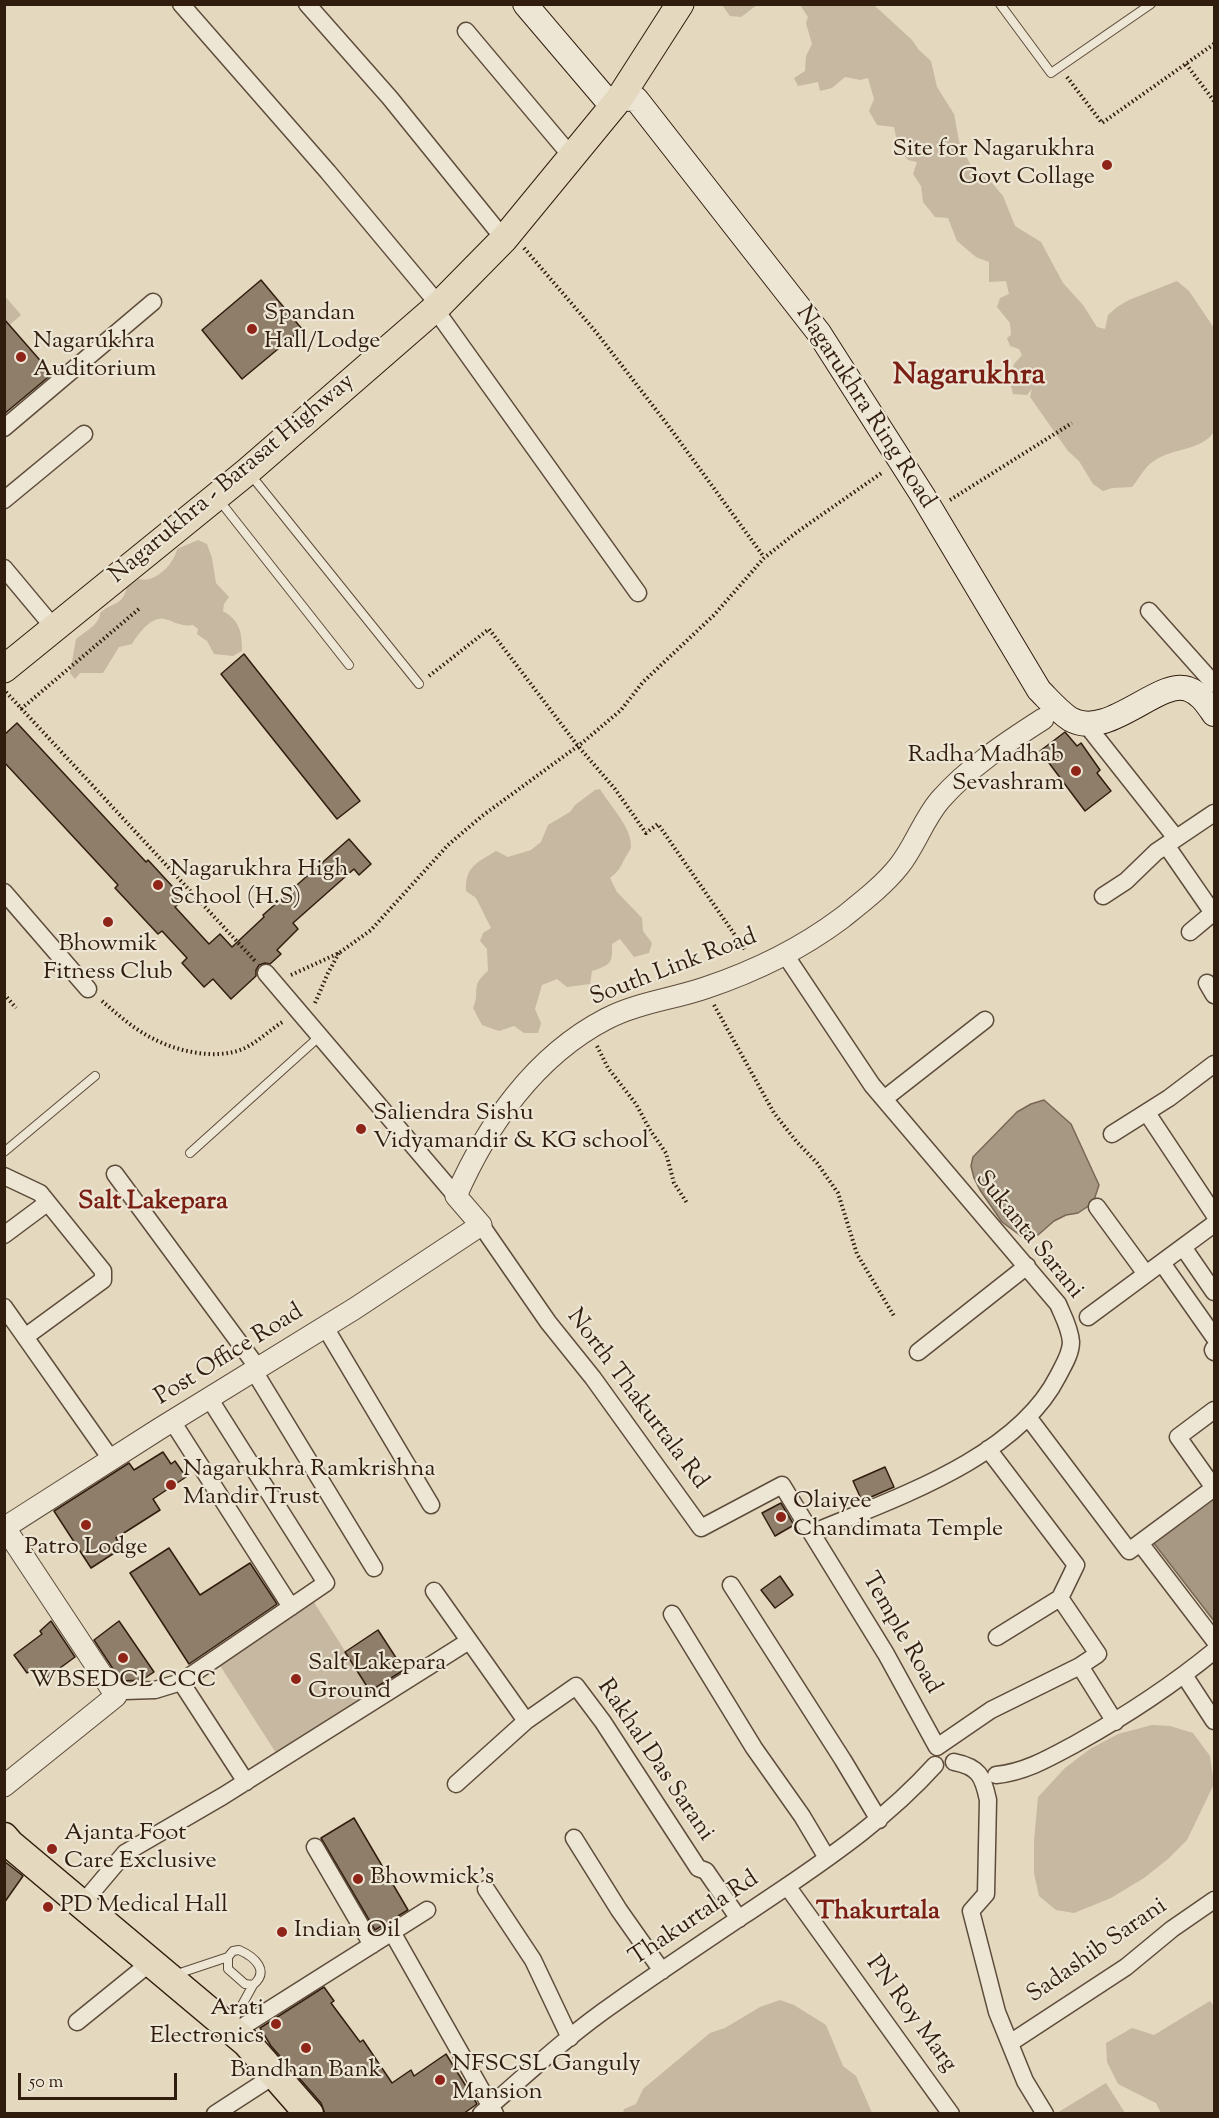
<!DOCTYPE html>
<style>
body{margin:0}
#map{position:relative;width:1219px;height:2118px;overflow:hidden;background:#e4d8bf;font-family:"Sorts Mill Goudy",serif}
canvas{display:block}
.frame{position:absolute;inset:0;border:6px solid #311d0e;pointer-events:none}
.scale{position:absolute;left:18px;top:2073px;width:159px;height:27px;box-sizing:border-box;border:3px solid #311d0e;border-top:0;padding-left:8px;font-size:18px;line-height:21px;white-space:nowrap;color:#311d0e;-webkit-text-stroke:4px #ede6d5;paint-order:stroke}
</style>
<div id="map">
<canvas width="1219" height="2118"></canvas>
<div class="frame"></div>
<div class="scale">50 m</div>
</div>
<script>
const g = document.querySelector('canvas').getContext('2d');
g.lineJoin = 'round';
function paint(path, color) { g.fillStyle = color; g.fill(path, 'evenodd'); }
function strokePath(path, color, width, dash) { g.strokeStyle = color; g.lineWidth = width; g.lineCap = dash ? 'butt' : 'round'; g.setLineDash(dash || []); g.stroke(path); }
function write(font, color, halo, rows, align = 'center') {
  g.font = font + ' "Sorts Mill Goudy",serif'; g.lineWidth = 4.5; g.setLineDash([]); g.textBaseline = 'middle'; g.strokeStyle = halo; g.fillStyle = color; for (const [text, x, y, turn = 0] of rows) {
    g.save(); g.translate(x, y); g.rotate((+turn || 0) * Math.PI / 180); g.textAlign = isNaN(turn) ? turn : align; if (halo) g.strokeText(text, 0, 0); g.fillText(text, 0, 0); g.restore();
  }
}
paint(new Path2D(`
 M 722,5 L 757,5 L 741,17 L 730,16 Z
 M 800,5 L 874,5 L 912,40 L 919,50 L 931,61 L 937,87 L 954,114 L 959,141 L 971,166 L 992,183 L 1003,196 L 1015,226 L 1041,242 L 1063,283 L 1083,305 L 1097,327 L 1105,329 L 1108,315 L 1117,307 L 1129,300 L 1177,281 L 1189,291 L 1214,328 L 1214,432 C 1199,452 1174,447 1154,461 C 1145,466 1139,479 1132,487 L 1112,488 L 1103,491 L 1093,484 L 1079,461 L 1068,451 L 1030,397 L 1032,389 L 1027,395 L 1013,394 L 1010,382 L 1015,380 L 1016,375 L 1012,372 L 1014,364 L 1022,355 L 1019,349 L 1010,346 L 1007,338 L 1011,335 L 1010,323 L 997,307 L 1000,298 L 1009,294 L 1006,281 L 989,282 L 989,262 L 976,257 L 957,241 L 948,218 L 935,217 L 923,202 L 921,186 L 913,174 L 917,162 L 908,160 L 896,146 L 897,142 L 894,127 L 877,125 L 869,111 L 874,99 L 868,78 L 860,80 L 845,77 L 832,88 L 820,91 L 818,82 L 798,86 L 794,78 L 805,71 L 806,56 L 812,44 L 806,23 L 808,17 Z
 M 4,295 L 21,315 L 5,329 L 4,329 Z
 M 198,540 L 207,544 L 212,558 L 216,583 L 229,597 L 224,604 L 223,611 C 240,621 242,632 242,651 L 233,656 L 214,654 L 207,641 L 197,634 L 198,629 L 193,625 C 182,627 175,622 165,619 C 152,615 138,634 132,644 L 119,647 L 103,673 L 80,673 L 75,679 L 70,673 L 76,639 C 85,632 100,624 100,613 C 113,601 122,607 127,587 L 139,579 C 155,584 174,564 177,549 Z
 M 600,789 C 609,805 632,827 631,847 C 630,851 626,856 624,860 C 620,868 618,872 610,878 L 617,892 L 642,918 L 643,931 L 652,943 L 649,953 L 634,957 L 620,939 L 612,944 C 613,964 610,965 592,971 L 590,984 L 567,987 L 557,979 L 542,985 L 535,1009 L 541,1023 L 538,1033 L 524,1033 L 514,1026 L 499,1031 L 482,1025 L 473,1008 C 481,990 469,987 488,971 L 487,949 L 480,941 L 483,933 L 491,928 L 476,898 L 466,891 C 465,866 477,863 496,851 L 508,857 L 531,850 L 541,842 L 548,825 L 570,812 L 575,805 L 595,790 Z
 M 312,1599 L 373,1695 L 278,1756 L 219,1664 Z
 M 1152,1725 L 1170,1726 L 1193,1733 L 1210,1756 L 1214,1784 L 1187,1840 L 1168,1859 L 1144,1878 L 1111,1898 L 1074,1913 L 1056,1910 L 1039,1896 L 1034,1873 L 1034,1841 L 1038,1797 L 1065,1768 L 1090,1749 L 1118,1734 Z
 M 780,2000 L 794,2005 L 826,2025 L 843,2066 L 856,2076 L 872,2113 L 623,2113 L 624,2109 L 636,2104 L 643,2089 L 710,2033 L 725,2028 L 760,2007 Z
 M 1210,2001 L 1214,2006 L 1214,2113 L 1161,2113 L 1156,2103 L 1118,2084 L 1107,2062 L 1106,2043 L 1132,2028 L 1154,2035 Z
 M 1106,2083 L 1125,2113 L 1057,2113 Z`), '#c6b8a1');
const water = new Path2D(`
 M 1044,1100 L 1071,1124 L 1099,1185 L 1093,1203 L 1078,1213 L 1066,1215 L 1054,1221 L 1038,1235 L 1021,1236 L 1002,1222 L 980,1190 L 974,1178 L 971,1166 L 973,1157 L 1017,1112 L 1031,1104 Z
 M 1214,1494 L 1214,1621 L 1153,1542 Z`);
paint(water, '#a79883');
strokePath(water, '#786754', 1.5);
const building = new Path2D(`
 M 261,280 L 302,329 L 242,379 L 202,330 Z
 M 4,319 L 52,374 L 4,414 Z
 M 244,654 L 360,801 L 337,819 L 221,674 Z
 M 17,723 L 146,862 L 148,860 L 184,899 L 175,907 L 209,944 L 220,934 L 232,947 L 264,917 L 263,915 L 349,839 L 371,864 L 359,875 L 354,869 L 293,923 L 298,929 L 277,950 L 281,954 L 270,964 L 265,963 L 259,965 L 256,970 L 256,976 L 231,999 L 213,979 L 204,987 L 182,963 L 187,958 L 162,931 L 158,934 L 115,888 L 118,885 L 4,762 L 4,735 Z
 M 1065,732 L 1077,746 L 1081,743 L 1100,770 L 1097,773 L 1111,791 L 1085,811 L 1040,751 Z
 M 163,1452 L 171,1464 L 175,1461 L 186,1477 L 153,1499 L 160,1510 L 116,1538 L 122,1548 L 91,1568 L 54,1511 L 129,1463 L 134,1470 Z
 M 885,1467 L 894,1487 L 862,1501 L 853,1481 Z
 M 781,1503 L 794,1525 L 775,1536 L 762,1513 Z
 M 169,1548 L 200,1595 L 250,1563 L 277,1604 L 189,1664 L 130,1573 Z
 M 780,1576 L 793,1595 L 775,1608 L 761,1590 Z
 M 51,1621 L 75,1657 L 41,1682 L 31,1670 L 27,1673 L 14,1655 L 42,1634 L 40,1631 Z
 M 119,1621 L 154,1672 L 142,1680 L 121,1681 L 94,1640 Z
 M 378,1630 L 404,1670 L 370,1691 L 345,1652 Z
 M 354,1818 L 408,1910 L 375,1930 L 321,1838 Z
 M 4,1861 L 23,1876 L 4,1903 Z
 M 324,1987 L 334,2001 L 331,2003 L 360,2042 L 363,2040 L 392,2083 L 411,2070 L 414,2076 L 446,2054 L 477,2104 L 463,2114 L 325,2114 L 321,2103 L 271,2046 L 260,2028 Z`);
paint(building, '#8e7e6a');
strokePath(building, '#311d0e', 1.5);
const service = new Path2D(`
 M 1000,4 L 1051,73 L 1151,4
 M 250,474 L 419,684
 M 219,500 L 349,665
 M 4,1152 L 95,1076
 M 190,1153 L 320,1036
 M 239,1950 C 255,1957 270,1971 253,1985 L 245,1984 L 228,1969 L 228,1957 L 233,1951 Z
 M 174,1975 L 228,1957
 M 231,2025 L 253,1985`);
const minor = new Path2D(`
 M 181,4 L 328,172 L 439,305
 M 307,4 L 390,98 L 504,239
 M 466,31 L 572,157
 M 435,309 L 638,593
 M 4,428 L 153,302
 M 4,500 L 84,434
 M 4,568 L 55,629
 M 1149,611 L 1214,684
 M 1085,723 L 1176,838
 M 1166,845 L 1213,913
 M 4,892 L 88,989
 M 1103,896 L 1126,881 L 1156,852 L 1214,813
 M 1190,932 L 1214,912
 M 784,953 L 872,1085 L 1058,1304 C 1063,1316 1070,1328 1071,1342 C 1071,1354 1063,1366 1058,1376 C 1016,1459 892,1499 812,1533
 M 266,973 L 456,1196
 M 1207,983 L 1214,995
 M 884,1099 L 985,1020
 M 1147,1113 L 1214,1214
 M 1112,1134 L 1169,1098 L 1214,1064
 M 115,1174 L 258,1368
 M 4,1176 L 40,1193 L 103,1271 L 103,1280 L 25,1337
 M 1097,1207 L 1146,1274
 M 481,1225 L 548,1322 L 593,1378 L 701,1528 L 782,1485 L 886,1654 L 937,1747 L 991,1710 L 1080,1666
 M 4,1235 L 47,1203
 M 1183,1247 L 1214,1292
 M 1162,1263 L 1214,1337
 M 4,1307 L 111,1459
 M 1088,1317 L 1214,1224
 M 325,1327 L 431,1505
 M 1214,1348 L 1213,1350 L 1214,1352
 M 918,1352 L 1027,1266
 M 254,1371 L 374,1568
 M 1214,1410 L 1178,1437 L 1214,1488
 M 1028,1417 L 1129,1551 L 1214,1488
 M 172,1421 L 291,1607
 M 988,1449 L 1076,1565 L 1060,1598
 M 1140,1543 L 1214,1640
 M 731,1585 L 843,1760 L 879,1820
 M 434,1591 L 526,1721 L 576,1686 L 603,1722 L 698,1868 L 706,1871 L 739,1919
 M 672,1614 L 754,1748 L 802,1816 L 827,1858
 M 997,1637 L 1060,1598 L 1098,1654 L 1080,1666 L 1115,1722
 M 1184,1675 L 1214,1721
 M 181,1682 L 246,1782
 M 116,1696 L 124,1691 L 155,1690 L 181,1682 L 326,1583 L 209,1398
 M 954,1762 C 979,1767 983,1776 988,1800 L 986,1894 L 971,1911 L 997,2012 L 1025,2081 L 1045,2114
 M 996,1775 C 1026,1772 1051,1757 1077,1743 C 1127,1715 1170,1687 1214,1651
 M 456,1784 L 526,1721
 M 574,1838 L 619,1910 L 662,1971
 M 315,1847 L 372,1945
 M 787,1886 L 951,2114
 M 486,1889 L 533,1960 L 570,2038
 M 82,1904 L 125,1853 L 223,1796 L 469,1641
 M 392,1932 L 495,2114
 M 77,2022 L 151,1962
 M 234,2032 L 427,1910
 M 1010,2043 L 1126,1967 L 1172,1929 L 1214,1900
 M 215,2114 L 275,2075
 M 481,2114 C 525,2076 567,2036 615,2003 C 669,1965 725,1928 780,1891 C 836,1853 890,1815 935,1765`);
const tertiary = new Path2D(`
 M 4,1528 L 159,1429 L 354,1309 L 481,1225 L 456,1196 C 487,1125 535,1056 606,1019 C 636,1003 673,999 705,988 C 753,972 802,948 842,918 C 862,902 883,886 899,866 C 915,846 923,820 940,800 C 968,768 1007,742 1043,719
 M 4,1786 L 116,1696 L 5,1528`);
const secondary = new Path2D(`
 M 525,4 L 605,98 L 636,99 L 819,333 L 923,496 L 1039,690 C 1049,700 1058,711 1070,719 C 1108,741 1159,678 1188,689 C 1200,693 1207,704 1214,714`);
const primary = new Path2D(`
 M 4,669 L 248,471 L 439,305 L 504,239 L 619,99 L 680,4`);
const trunk = new Path2D(`
 M 4,1837 L 10,1844 L 247,2043 L 309,2114`);
strokePath(service, '#5e4c3a', 10);
strokePath(minor, '#5e4c3a', 19);
strokePath(tertiary, '#5e4c3a', 23);
strokePath(secondary, '#311d0e', 26);
strokePath(primary, '#311d0e', 29);
strokePath(trunk, '#311d0e', 31);
strokePath(new Path2D(`
 M 1186,64 L 1214,101
 M 1067,77 L 1102,123 L 1214,44
 M 524,248 L 596,332 L 667,424 L 764,557
 M 950,500 L 1072,423
 M 429,676 L 489,629 L 578,746 L 615,789 L 646,833 L 658,824 L 746,951
 M 6,692 L 256,962
 M 21,709 L 140,608
 M 291,975 L 339,953 L 371,930 L 448,845 L 482,816 L 582,743 L 621,710 L 643,682 L 714,615 L 764,558 L 797,532 L 883,472
 M 4,994 L 16,1008
 M 102,1001 C 115,1012 128,1024 143,1033 C 170,1050 214,1062 245,1048 C 259,1041 271,1029 284,1021
 M 315,1003 L 328,973 L 339,953
 M 714,1005 L 774,1113 L 796,1141 L 817,1163 L 838,1193 L 857,1254 L 894,1316
 M 597,1046 L 608,1068 L 636,1104 L 650,1130 L 666,1153 L 674,1183 L 687,1203`), '#311d0e', 4, [1.5, 3]);
strokePath(service, '#ede6d5', 8);
strokePath(minor, '#ede6d5', 16);
strokePath(tertiary, '#ede6d5', 21);
strokePath(secondary, '#ede6d5', 24);
strokePath(primary, '#e4d8bf', 27);
strokePath(trunk, '#e4d8bf', 28);
for (const [x, y, r, color] of [
 [1107,165,6,"#8f2418"],
 [252,329,6,"#8f2418"],
 [21,357,6,"#8f2418"],
 [1076,771,6,"#8f2418"],
 [158,885,6,"#8f2418"],
 [108,922,6,"#8f2418"],
 [361,1129,6,"#8f2418"],
 [171,1485,6,"#8f2418"],
 [781,1517,6,"#8f2418"],
 [86,1525,6,"#8f2418"],
 [123,1658,6,"#8f2418"],
 [296,1679,6,"#8f2418"],
 [52,1849,6,"#8f2418"],
 [358,1879,6,"#8f2418"],
 [48,1907,6,"#8f2418"],
 [282,1932,6,"#8f2418"],
 [276,2024,6,"#8f2418"],
 [306,2048,6,"#8f2418"],
 [440,2080,6,"#8f2418"]
]) { const dot = new Path2D(); dot.arc(x, y, r, 0, 2 * Math.PI); g.fillStyle = color; g.fill(dot); strokePath(dot, '#ede6d5', 2); }
write('24px', '#311d0e', '#ede6d5', [
 ["Site for Nagarukhra",1095,151,"right"],
 ["Govt Collage",1095,179,"right"],
 ["Spandan",264,315],
 ["Hall/Lodge",264,343],
 ["Nagarukhra",33,343],
 ["Auditorium",33,371],
 ["Radha Madhab",1064,757,"right"],
 ["Sevashram",1064,785,"right"],
 ["Nagarukhra High",170,871],
 ["School (H.S)",170,899],
 ["Bhowmik",108,946,"center"],
 ["Fitness Club",108,974,"center"],
 ["Saliendra Sishu",373,1115],
 ["Vidyamandir & KG school",373,1143],
 ["Nagarukhra Ramkrishna",183,1471],
 ["Mandir Trust",183,1499],
 ["Olaiyee",793,1503],
 ["Chandimata Temple",793,1531],
 ["Patro Lodge",86,1549,"center"],
 ["Salt Lakepara",308,1665],
 ["Ground",308,1693],
 ["WBSEDCL CCC",123,1682,"center"],
 ["Ajanta Foot",64,1835],
 ["Care Exclusive",64,1863],
 ["Bhowmick's",370,1879],
 ["PD Medical Hall",60,1907],
 ["Indian Oil",294,1932],
 ["Arati",264,2010,"right"],
 ["Electronics",264,2038,"right"],
 ["NFSCSL Ganguly",452,2066],
 ["Mansion",452,2094],
 ["Bandhan Bank",306,2072,"center"]
], 'left');
write('24px', '#311d0e', '#ede6d5', [
 ["Nagarukhra Ring Road",864,408,57],
 ["Nagarukhra - Barasat Highway",233,480,-40],
 ["South Link Road",674,969,-21],
 ["Sukanta Sarani",1028,1236,51],
 ["Post Office Road",230,1356,-32],
 ["North Thakurtala Rd",636,1400,53],
 ["Temple Road",900,1634,60],
 ["Rakhal Das Sarani",654,1761,56],
 ["Thakurtala Rd",695,1920,-34],
 ["Sadashib Sarani",1098,1952,-35],
 ["PN Roy Marg",910,2015,54]
]);
write('bold 26px', '#7a1f14', '#ede6d5', [
 ["Salt Lakepara",153,1204],
 ["Thakurtala",878,1914]
]);
write('bold 30px', '#7a1f14', '#ede6d5', [
 ["Nagarukhra",969,378]
]);
</script>
